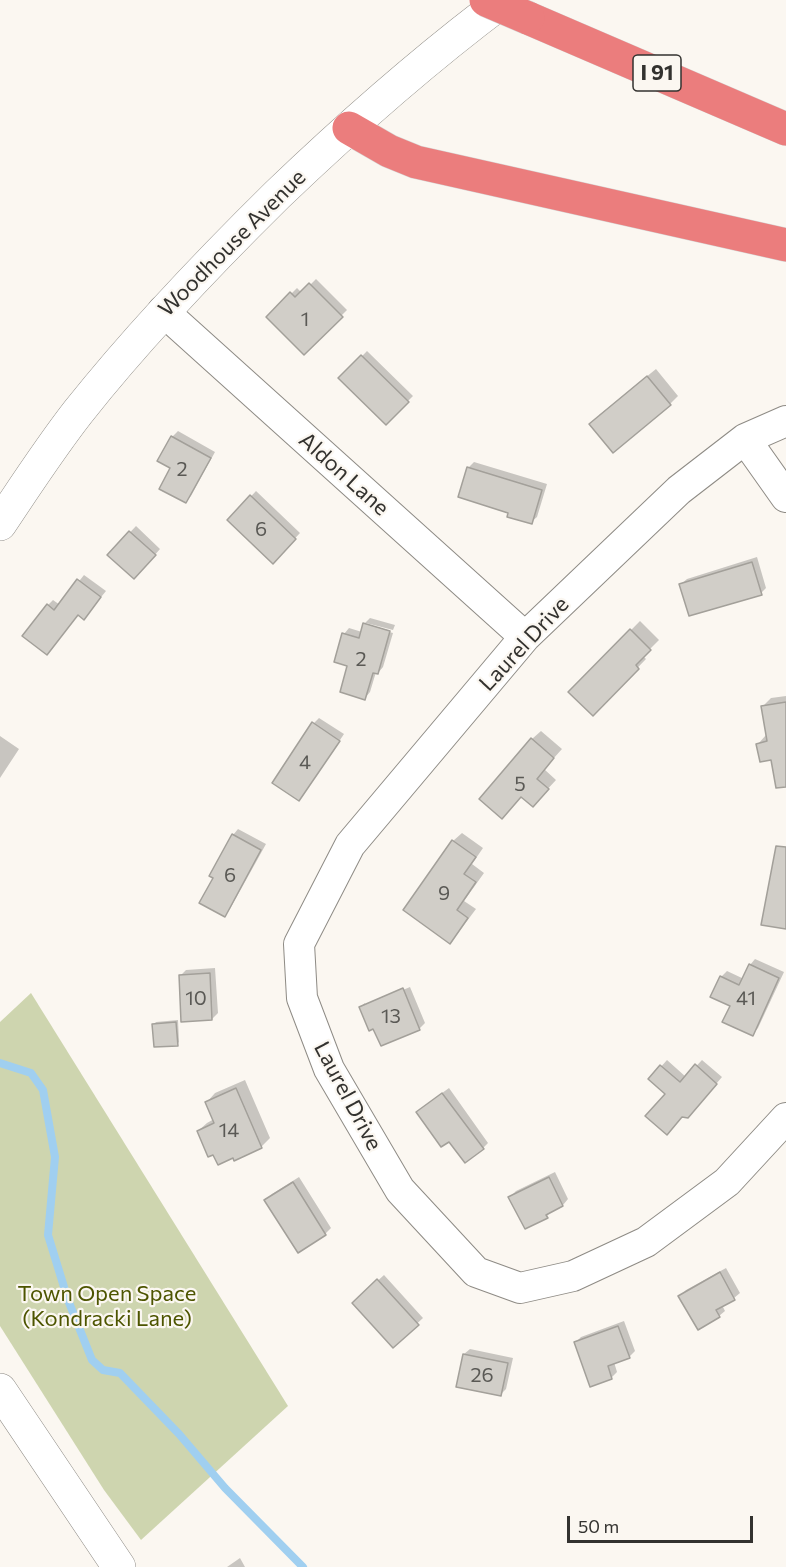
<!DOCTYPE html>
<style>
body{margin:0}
#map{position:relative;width:786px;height:1567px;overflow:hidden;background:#fbf7f1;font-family:Commissioner,sans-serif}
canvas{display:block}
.scale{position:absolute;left:567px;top:1516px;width:186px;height:27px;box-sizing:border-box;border:3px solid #33322f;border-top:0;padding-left:8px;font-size:18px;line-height:21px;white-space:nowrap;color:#33322f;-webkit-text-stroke:4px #fbf7f1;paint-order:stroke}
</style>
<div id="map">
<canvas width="786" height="1567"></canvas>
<div class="scale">50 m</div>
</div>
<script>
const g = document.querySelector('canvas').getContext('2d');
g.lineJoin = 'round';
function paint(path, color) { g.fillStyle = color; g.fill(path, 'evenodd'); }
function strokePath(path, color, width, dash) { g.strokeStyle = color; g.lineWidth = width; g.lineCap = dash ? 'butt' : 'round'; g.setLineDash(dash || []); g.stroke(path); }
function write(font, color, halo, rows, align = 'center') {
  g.font = font + ' Commissioner,sans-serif'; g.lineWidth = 4.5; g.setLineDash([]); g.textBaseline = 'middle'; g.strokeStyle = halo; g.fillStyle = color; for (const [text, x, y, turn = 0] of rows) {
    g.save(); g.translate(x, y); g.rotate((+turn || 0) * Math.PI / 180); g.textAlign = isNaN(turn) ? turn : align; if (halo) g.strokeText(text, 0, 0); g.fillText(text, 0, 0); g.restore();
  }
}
paint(new Path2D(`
 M 31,993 L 288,1406 L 141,1540 L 104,1490 L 0,1326 L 0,1022 Z`), '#ced5af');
paint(new Path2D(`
 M 316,279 L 347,310 L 304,353 L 268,317 L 297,288 L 302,293 Z
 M 367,351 L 413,396 L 386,423 L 341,378 Z
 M 656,369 L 678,396 L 670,404 L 599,415 Z
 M 178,431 L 215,452 L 191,496 L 186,501 L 172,468 L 172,437 Z
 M 474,462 L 547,484 L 537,517 L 531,522 L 510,512 L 468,468 Z
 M 256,491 L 300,533 L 273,562 L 229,520 Z
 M 136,526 L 160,549 L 140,572 L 109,555 Z
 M 757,557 L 766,588 L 761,593 L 681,584 L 687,579 Z
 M 84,575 L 106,591 L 89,612 L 79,614 L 24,636 L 48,605 L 53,600 L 60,605 Z
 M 370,618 L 395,625 L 393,630 L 366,623 L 366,626 L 393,633 L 383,667 L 378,673 L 376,672 L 370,692 L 365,698 L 349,665 L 344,634 L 349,628 L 362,632 L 364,624 Z
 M 640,621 L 659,640 L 643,656 L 646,659 L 593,714 L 570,692 Z
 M 786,696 L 786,780 L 772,759 L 758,744 L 766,735 L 762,707 L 771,698 Z
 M 319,718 L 344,734 L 304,794 L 299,799 L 314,723 Z
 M 541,731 L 562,749 L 544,769 L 556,780 L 533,805 L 532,739 Z
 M 0,736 L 19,749 L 0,778 Z
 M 238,829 L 266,844 L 230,909 L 224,915 L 215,878 L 233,835 Z
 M 462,833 L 483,848 L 472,864 L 484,873 L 464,901 L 476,909 L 458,933 L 450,942 L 453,841 Z
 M 755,959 L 784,972 L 758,1028 L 753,1034 L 721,977 L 727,971 L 744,979 L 750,965 Z
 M 215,968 L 218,1013 L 212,1019 L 181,975 L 186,970 Z
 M 410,987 L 425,1023 L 419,1029 L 374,1027 L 360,1007 L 365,1003 L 365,1006 Z
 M 178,1020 L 179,1042 L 177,1044 L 154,1024 L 156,1022 Z
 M 667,1060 L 686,1077 L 702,1060 L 722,1077 L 694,1110 L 667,1094 L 650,1079 Z
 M 245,1080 L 270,1138 L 261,1147 L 235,1159 L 198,1131 L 207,1123 L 214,1119 L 207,1102 L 215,1093 Z
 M 449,1088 L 488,1143 L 483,1148 L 450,1140 L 423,1107 Z
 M 555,1172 L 568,1199 L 563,1205 L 552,1210 L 547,1216 L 525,1227 L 510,1197 L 516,1191 Z
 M 299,1177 L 331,1228 L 325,1234 L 266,1200 L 272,1194 Z
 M 726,1268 L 740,1293 L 734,1298 L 722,1305 L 725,1311 L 719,1316 L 680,1296 L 686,1290 Z
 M 384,1275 L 423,1318 L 393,1346 L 360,1297 Z
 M 624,1321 L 635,1351 L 629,1357 L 614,1362 L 617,1372 L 611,1378 L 575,1343 L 581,1337 Z
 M 470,1349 L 513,1358 L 506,1389 L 500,1395 L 464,1354 Z
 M 240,1558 L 245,1567 L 227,1567 Z`), '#0003');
strokePath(new Path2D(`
 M 0,1063 L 31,1073 L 43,1090 L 55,1157 L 48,1235 L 68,1300 L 92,1360 L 103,1370 L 120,1373 L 179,1434 L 225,1488 L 303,1567`), '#a0cff0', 8);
const building = new Path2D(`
 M 309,283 L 343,317 L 304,355 L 266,317 L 290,292 L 295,297 Z
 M 361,355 L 409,402 L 386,425 L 338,378 Z
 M 647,376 L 671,405 L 613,453 L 589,424 Z
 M 171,436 L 211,458 L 186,503 L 159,489 L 170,468 L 157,461 Z
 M 467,467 L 542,490 L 532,524 L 507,517 L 508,513 L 458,497 Z
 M 250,495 L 296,539 L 273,564 L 227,520 Z
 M 129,531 L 156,555 L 134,579 L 107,555 Z
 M 752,562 L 762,595 L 689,616 L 679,584 Z
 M 77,579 L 101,597 L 84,620 L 78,615 L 47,655 L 22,636 L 47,604 L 54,610 Z
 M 363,623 L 390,631 L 378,674 L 373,673 L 365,700 L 340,692 L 347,666 L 334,662 L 342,633 L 359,638 Z
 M 630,629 L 651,650 L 636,665 L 639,669 L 593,716 L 568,692 Z
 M 786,702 L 786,787 L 776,788 L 771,760 L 760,762 L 756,744 L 767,741 L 761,706 Z
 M 312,722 L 340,741 L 299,801 L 272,783 Z
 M 531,738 L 554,758 L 537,779 L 549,789 L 533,807 L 521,797 L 502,819 L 479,799 Z
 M 232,834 L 261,850 L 225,917 L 199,903 L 213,878 L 209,876 Z
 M 452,840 L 476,857 L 464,874 L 476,882 L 457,910 L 468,918 L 450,944 L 403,910 Z
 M 776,846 L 786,847 L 786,929 L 761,925 Z
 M 749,964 L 779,978 L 753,1036 L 722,1022 L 730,1006 L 710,997 L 720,976 L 739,985 Z
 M 210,973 L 212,1020 L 181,1022 L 179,975 Z
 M 403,988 L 420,1030 L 381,1046 L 373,1029 L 369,1031 L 359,1007 Z
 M 176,1022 L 178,1046 L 154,1047 L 152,1024 Z
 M 695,1064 L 717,1084 L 688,1118 L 682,1117 L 667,1135 L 645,1116 L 665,1094 L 648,1079 L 660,1065 L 680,1082 Z
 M 236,1088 L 262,1148 L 234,1161 L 233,1158 L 218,1165 L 213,1155 L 208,1157 L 197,1131 L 214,1123 L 205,1102 Z
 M 442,1093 L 484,1149 L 465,1163 L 449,1142 L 441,1147 L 416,1112 Z
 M 549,1177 L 563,1206 L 546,1215 L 548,1218 L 525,1229 L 508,1197 Z
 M 293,1182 L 326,1235 L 298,1253 L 264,1200 Z
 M 720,1272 L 735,1300 L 716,1310 L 720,1317 L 698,1330 L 678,1296 Z
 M 377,1279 L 419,1325 L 393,1348 L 352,1303 Z
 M 618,1326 L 630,1358 L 608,1366 L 612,1379 L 590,1387 L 574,1342 Z
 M 463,1354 L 508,1363 L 501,1396 L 456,1387 Z`);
paint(building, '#d1cec8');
strokePath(building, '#a3a09a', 1.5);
const minor = new Path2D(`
 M 163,311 L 525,637
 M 786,421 L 745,439 L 679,490 L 525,637 L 350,845 L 299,944 L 302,998 L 329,1069 L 400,1190 L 476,1272 L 520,1288 L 573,1276 L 646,1242 L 727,1182 L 786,1118
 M 745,439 L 786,497`);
const secondary = new Path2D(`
 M 0,524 C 25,486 50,448 78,412 C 139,335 207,264 277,195 C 349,126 424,60 504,0
 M 0,1390 L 119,1567`);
const motorway = new Path2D(`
 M 528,18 L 786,129
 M 349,128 L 389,151 L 416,162 L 786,245`);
strokePath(minor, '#8e8b85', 32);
strokePath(secondary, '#8e8b85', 34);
strokePath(motorway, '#d6d6d5', 34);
strokePath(minor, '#fff', 30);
strokePath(secondary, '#fff', 33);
strokePath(motorway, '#eb7d7d', 33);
const motorwayBridge = new Path2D(`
 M 486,0 L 528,18`);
strokePath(motorwayBridge, '#d6d6d5', 34, []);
strokePath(motorwayBridge, '#eb7d7d', 33);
write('20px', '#5a5955', null, [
 ["1",305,319],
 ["2",182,469],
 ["6",261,529],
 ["2",361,659],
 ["4",305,762],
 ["5",520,784],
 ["6",230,875],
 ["9",444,893],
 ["10",196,998],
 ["41",746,998],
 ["13",391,1016],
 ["14",229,1130],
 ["26",482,1375]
]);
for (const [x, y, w] of [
 [657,73,48]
]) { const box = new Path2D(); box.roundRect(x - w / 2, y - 18, w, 36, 4.5); g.fillStyle = '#fbf7f1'; g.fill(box); strokePath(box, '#33322f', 1.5); }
write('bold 21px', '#33322f', null, [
 ["I 91",657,73]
]);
write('22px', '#33322f', '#fbf7f1', [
 ["Woodhouse Avenue",232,243,-45],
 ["Aldon Lane",344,474,42],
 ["Laurel Drive",524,644,-47],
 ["Laurel Drive",348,1096,62]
]);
write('22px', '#4d5500', '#fbf7f1', [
 ["Town Open Space",107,1294],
 ["(Kondracki Lane)",107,1319]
]);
</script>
